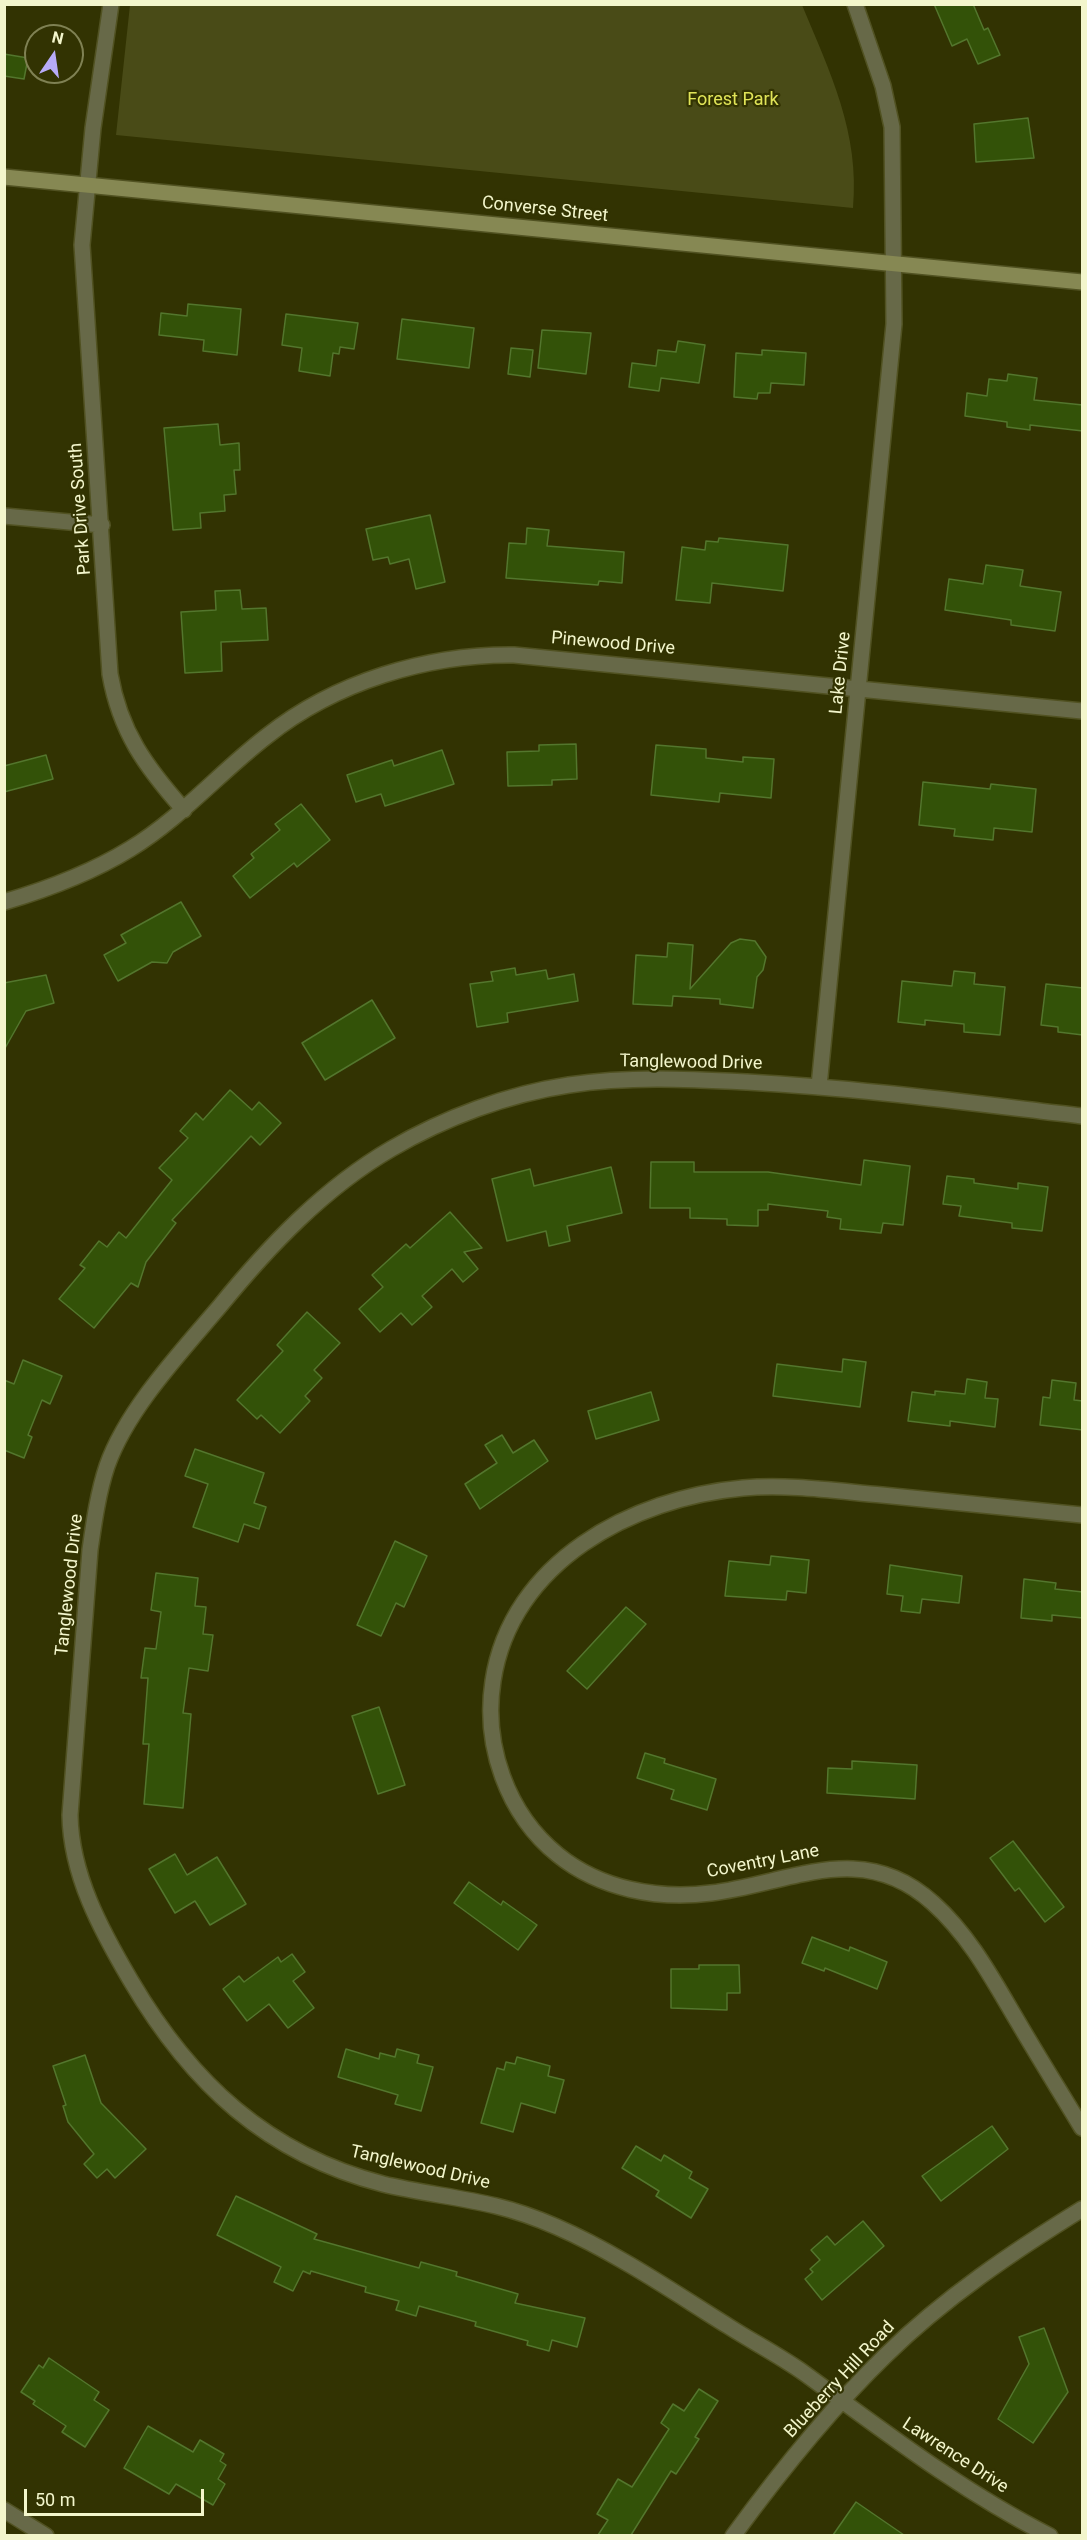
<!DOCTYPE html>
<style>
body{margin:0}
#map{position:relative;width:1087px;height:2540px;overflow:hidden;background:#323302;font-family:Roboto,sans-serif}
canvas{display:block}
.frame{position:absolute;inset:0;border:6px solid #f3f6cc;pointer-events:none}
.north{position:absolute;left:24px;top:24px;width:60px;height:60px;box-sizing:border-box;background:#323302;border:2px solid #7f8153;border-radius:50%;rotate:13deg;font-size:16px;font-weight:700;line-height:24px;text-align:center;color:#f3f6cc}
.north::after{content:'';display:block;margin:auto;width:21px;height:27px;background:#b7abf8;clip-path:polygon(50% 0,100% 100%,50% 72%,0 100%)}
.scale{position:absolute;left:24px;top:2489px;width:180px;height:27px;box-sizing:border-box;border:3px solid #f3f6cc;border-top:0;padding-left:8px;font-size:18px;line-height:21px;white-space:nowrap;color:#f3f6cc;-webkit-text-stroke:4px #323302;paint-order:stroke}
</style>
<div id="map">
<canvas width="1087" height="2540"></canvas>
<div class="frame"></div>
<div class="north">N</div>
<div class="scale">50 m</div>
</div>
<script>
const g = document.querySelector('canvas').getContext('2d');
g.lineJoin = 'round';
function paint(path, color) { g.fillStyle = color; g.fill(path, 'evenodd'); }
function strokePath(path, color, width, dash) { g.strokeStyle = color; g.lineWidth = width; g.lineCap = dash ? 'butt' : 'round'; g.setLineDash(dash || []); g.stroke(path); }
function write(font, color, halo, rows, align = 'center') {
  g.font = font + ' Roboto,sans-serif'; g.lineWidth = 4.5; g.setLineDash([]); g.textBaseline = 'middle'; g.strokeStyle = halo; g.fillStyle = color; for (const [text, x, y, turn = 0] of rows) {
    g.save(); g.translate(x, y); g.rotate((+turn || 0) * Math.PI / 180); g.textAlign = isNaN(turn) ? turn : align; if (halo) g.strokeText(text, 0, 0); g.fillText(text, 0, 0); g.restore();
  }
}
paint(new Path2D(`
 M 130,5 L 802,5 C 830,72 860,133 853,208 L 116,135 Z`), '#494b17');
const building = new Path2D(`
 M 934,4 L 973,4 L 984,30 L 988,28 L 1000,55 L 978,64 L 967,39 L 952,46 Z
 M 4,54 L 28,58 L 24,79 L 4,76 Z
 M 1028,118 L 1034,158 L 976,162 L 974,124 Z
 M 188,304 L 241,309 L 237,355 L 203,351 L 204,340 L 159,335 L 161,313 L 187,316 Z
 M 286,314 L 358,323 L 354,349 L 340,347 L 339,354 L 333,353 L 330,376 L 299,371 L 302,348 L 282,345 Z
 M 402,319 L 474,328 L 469,368 L 397,359 Z
 M 542,330 L 591,333 L 586,374 L 538,368 Z
 M 678,341 L 705,345 L 699,383 L 661,378 L 659,391 L 629,387 L 632,363 L 656,366 L 658,350 L 676,352 Z
 M 511,348 L 533,350 L 530,377 L 508,374 Z
 M 762,350 L 806,353 L 804,385 L 771,383 L 770,393 L 758,393 L 757,399 L 734,397 L 736,353 L 762,355 Z
 M 1008,374 L 1037,378 L 1034,400 L 1083,405 L 1083,431 L 1030,425 L 1030,430 L 1007,427 L 1007,422 L 965,416 L 967,393 L 987,396 L 989,379 L 1007,381 Z
 M 218,424 L 220,445 L 239,443 L 240,470 L 234,470 L 236,494 L 224,495 L 225,511 L 200,513 L 201,528 L 173,530 L 164,428 Z
 M 430,515 L 445,582 L 416,589 L 409,559 L 390,564 L 388,557 L 373,560 L 366,529 Z
 M 527,528 L 549,530 L 547,546 L 624,552 L 622,583 L 599,581 L 598,585 L 506,578 L 509,543 L 526,544 Z
 M 719,538 L 788,545 L 783,591 L 712,583 L 710,603 L 676,600 L 682,547 L 705,550 L 706,541 L 718,542 Z
 M 986,565 L 1023,570 L 1020,586 L 1061,592 L 1055,631 L 1011,625 L 1011,620 L 945,610 L 949,579 L 983,584 Z
 M 240,590 L 242,609 L 266,608 L 268,640 L 221,642 L 222,671 L 185,673 L 181,612 L 216,610 L 215,591 Z
 M 576,744 L 577,779 L 552,780 L 552,785 L 508,786 L 507,752 L 539,751 L 539,745 Z
 M 656,745 L 706,749 L 706,758 L 743,762 L 743,757 L 774,759 L 771,798 L 720,793 L 719,802 L 651,795 Z
 M 442,750 L 454,784 L 385,806 L 381,794 L 356,802 L 347,775 L 392,760 L 394,766 Z
 M 46,755 L 53,779 L 4,792 L 4,766 Z
 M 923,782 L 990,789 L 991,784 L 1036,789 L 1032,832 L 994,828 L 993,840 L 954,836 L 955,829 L 919,825 Z
 M 301,804 L 330,840 L 297,867 L 294,863 L 250,898 L 233,876 L 254,858 L 251,854 L 280,830 L 275,824 Z
 M 181,902 L 201,936 L 173,952 L 167,963 L 152,962 L 118,981 L 104,955 L 126,943 L 121,935 Z
 M 740,939 L 755,941 L 766,957 L 763,970 L 757,977 L 753,1008 L 720,1004 L 720,999 L 673,996 L 672,1006 L 633,1004 L 636,955 L 667,957 L 668,943 L 693,945 L 690,989 L 731,943 Z
 M 515,968 L 516,975 L 546,970 L 548,979 L 574,974 L 578,1001 L 507,1013 L 508,1022 L 477,1027 L 470,984 L 493,981 L 491,972 Z
 M 954,971 L 975,973 L 974,984 L 1005,987 L 1000,1035 L 964,1032 L 964,1024 L 925,1020 L 925,1025 L 898,1022 L 902,981 L 952,986 Z
 M 46,975 L 54,1003 L 26,1011 L 4,1050 L 4,983 Z
 M 1046,984 L 1083,988 L 1083,1035 L 1058,1032 L 1058,1027 L 1041,1025 Z
 M 372,1000 L 395,1038 L 325,1080 L 302,1043 Z
 M 230,1090 L 252,1110 L 259,1102 L 281,1123 L 260,1145 L 251,1136 L 172,1220 L 176,1223 L 146,1262 L 138,1287 L 131,1283 L 94,1328 L 59,1299 L 85,1268 L 80,1265 L 99,1241 L 107,1247 L 119,1232 L 126,1238 L 172,1180 L 159,1168 L 188,1138 L 180,1131 L 196,1113 L 203,1120 Z
 M 864,1160 L 910,1166 L 903,1225 L 883,1223 L 881,1233 L 840,1229 L 841,1219 L 827,1217 L 828,1211 L 768,1204 L 768,1210 L 758,1210 L 758,1226 L 727,1225 L 727,1219 L 690,1218 L 690,1208 L 650,1208 L 651,1162 L 694,1162 L 694,1172 L 768,1172 L 861,1185 Z
 M 611,1167 L 622,1213 L 567,1226 L 570,1241 L 549,1246 L 546,1231 L 507,1241 L 492,1179 L 530,1169 L 534,1186 Z
 M 947,1176 L 974,1179 L 974,1183 L 1018,1189 L 1018,1183 L 1048,1187 L 1042,1231 L 1012,1228 L 1012,1223 L 959,1216 L 961,1206 L 943,1204 Z
 M 450,1212 L 482,1248 L 464,1252 L 478,1269 L 463,1282 L 452,1269 L 422,1296 L 432,1307 L 412,1325 L 401,1313 L 380,1332 L 359,1309 L 383,1287 L 372,1275 L 406,1244 L 410,1248 Z
 M 307,1312 L 340,1343 L 314,1370 L 322,1378 L 305,1396 L 310,1401 L 280,1433 L 261,1415 L 257,1419 L 237,1400 L 283,1351 L 277,1345 Z
 M 843,1359 L 866,1362 L 860,1407 L 773,1396 L 777,1364 L 842,1372 Z
 M 23,1360 L 62,1376 L 50,1404 L 42,1400 L 28,1435 L 32,1437 L 24,1458 L 4,1450 L 4,1380 L 14,1384 Z
 M 967,1379 L 987,1382 L 985,1398 L 998,1399 L 995,1427 L 950,1421 L 950,1426 L 908,1421 L 912,1392 L 935,1395 L 935,1391 L 965,1394 Z
 M 1052,1380 L 1076,1383 L 1074,1400 L 1083,1401 L 1083,1430 L 1040,1425 L 1043,1397 L 1050,1398 Z
 M 651,1392 L 659,1420 L 596,1439 L 588,1411 Z
 M 502,1435 L 513,1453 L 534,1440 L 548,1461 L 480,1509 L 465,1484 L 497,1463 L 485,1445 Z
 M 195,1449 L 264,1473 L 254,1503 L 266,1507 L 259,1529 L 244,1524 L 238,1542 L 193,1527 L 208,1484 L 185,1476 Z
 M 395,1541 L 427,1556 L 404,1607 L 396,1603 L 381,1636 L 357,1625 Z
 M 771,1556 L 809,1560 L 806,1593 L 787,1591 L 786,1600 L 725,1596 L 729,1561 L 770,1565 Z
 M 890,1565 L 962,1576 L 959,1603 L 922,1599 L 920,1613 L 901,1611 L 903,1596 L 887,1594 Z
 M 156,1573 L 198,1578 L 195,1606 L 206,1607 L 203,1634 L 213,1635 L 208,1671 L 189,1668 L 183,1713 L 191,1714 L 183,1808 L 144,1804 L 149,1744 L 143,1744 L 148,1678 L 141,1678 L 145,1648 L 156,1649 L 161,1612 L 151,1610 Z
 M 1024,1579 L 1056,1583 L 1055,1589 L 1083,1592 L 1083,1618 L 1052,1615 L 1052,1621 L 1021,1618 Z
 M 626,1607 L 646,1624 L 587,1689 L 567,1671 Z
 M 379,1707 L 405,1785 L 378,1794 L 352,1716 Z
 M 645,1753 L 665,1759 L 664,1763 L 716,1779 L 707,1810 L 671,1799 L 674,1790 L 637,1778 Z
 M 852,1761 L 917,1765 L 915,1799 L 827,1793 L 828,1768 L 852,1769 Z
 M 1013,1841 L 1064,1907 L 1045,1922 L 1019,1888 L 1015,1891 L 990,1858 Z
 M 175,1854 L 187,1875 L 217,1857 L 246,1904 L 210,1925 L 195,1901 L 175,1913 L 149,1869 Z
 M 469,1882 L 501,1905 L 503,1901 L 537,1925 L 518,1950 L 454,1903 Z
 M 812,1937 L 849,1951 L 850,1947 L 887,1962 L 877,1989 L 825,1968 L 824,1971 L 802,1963 Z
 M 292,1954 L 305,1972 L 293,1981 L 314,2008 L 288,2028 L 269,2004 L 247,2021 L 223,1989 L 239,1976 L 244,1982 L 278,1957 L 281,1962 Z
 M 699,1965 L 739,1965 L 740,1993 L 727,1993 L 727,2010 L 671,2008 L 671,1969 L 699,1969 Z
 M 346,2049 L 379,2059 L 380,2053 L 395,2057 L 397,2049 L 419,2055 L 417,2063 L 433,2067 L 421,2111 L 395,2104 L 398,2095 L 338,2077 Z
 M 85,2055 L 101,2103 L 146,2149 L 115,2178 L 107,2169 L 97,2178 L 84,2164 L 94,2154 L 68,2122 L 63,2106 L 66,2105 L 53,2066 Z
 M 517,2057 L 550,2066 L 548,2076 L 564,2080 L 555,2113 L 521,2103 L 513,2132 L 481,2123 L 497,2068 L 504,2070 L 506,2062 L 515,2064 Z
 M 992,2126 L 1008,2149 L 941,2201 L 922,2176 Z
 M 636,2146 L 661,2161 L 664,2155 L 692,2172 L 689,2178 L 708,2189 L 691,2218 L 656,2196 L 659,2191 L 622,2168 Z
 M 236,2196 L 317,2234 L 314,2239 L 419,2268 L 421,2262 L 457,2272 L 456,2276 L 518,2294 L 515,2303 L 585,2318 L 577,2347 L 552,2340 L 549,2351 L 527,2345 L 528,2341 L 475,2326 L 476,2322 L 419,2306 L 416,2316 L 396,2310 L 399,2301 L 365,2292 L 366,2287 L 311,2271 L 310,2274 L 303,2271 L 293,2291 L 274,2282 L 281,2267 L 217,2235 Z
 M 863,2221 L 884,2246 L 822,2300 L 805,2279 L 813,2272 L 810,2269 L 820,2260 L 811,2250 L 827,2236 L 835,2245 Z
 M 1044,2328 L 1068,2392 L 1033,2443 L 998,2419 L 1029,2364 L 1019,2337 Z
 M 49,2358 L 99,2392 L 94,2400 L 109,2410 L 85,2447 L 62,2432 L 66,2426 L 33,2404 L 35,2401 L 21,2392 L 39,2365 L 43,2368 Z
 M 699,2389 L 718,2401 L 695,2437 L 699,2439 L 676,2474 L 671,2471 L 631,2535 L 598,2535 L 608,2520 L 597,2514 L 618,2479 L 632,2487 L 669,2429 L 661,2423 L 673,2404 L 684,2411 Z
 M 148,2426 L 193,2452 L 200,2440 L 224,2454 L 220,2461 L 226,2465 L 218,2479 L 225,2484 L 213,2505 L 176,2484 L 169,2494 L 124,2468 Z
 M 856,2502 L 904,2535 L 833,2535 Z`);
paint(building, '#335208');
strokePath(building, '#53762d', 1.5);
const minor = new Path2D(`
 M 111,4 L 93,128 L 82,245 L 110,674 C 120,732 146,767 184,810
 M 4,516 L 102,525
 M 4,902 C 48,889 91,873 130,849 C 181,818 220,772 267,736 C 335,682 427,654 514,655 L 1082,711
 M 819,1086 L 894,324 L 892,127 L 883,86 L 855,4
 M 1082,1515 C 1016,1508 949,1502 882,1495 C 836,1491 789,1484 743,1488 C 632,1498 511,1562 493,1681 C 483,1745 507,1814 558,1855 C 600,1889 658,1900 711,1893 C 789,1884 862,1838 933,1903 C 970,1936 993,1980 1018,2022 C 1039,2058 1061,2093 1082,2128
 M 4,2510 L 46,2536
 M 733,2536 C 779,2473 830,2409 886,2355 C 944,2298 1014,2251 1082,2209
 M 1050,2536 C 961,2491 884,2431 804,2373 C 780,2356 753,2342 728,2326 C 694,2305 660,2282 625,2262 C 584,2238 542,2217 496,2206 C 459,2197 420,2193 383,2184 C 267,2154 191,2083 131,1981 C 101,1930 71,1875 70,1815 L 90,1550 C 94,1522 98,1493 107,1466 C 127,1409 181,1352 220,1306 C 269,1246 324,1188 391,1149 C 444,1118 508,1094 569,1085 C 628,1076 687,1079 747,1082 C 859,1088 971,1103 1082,1116`);
const secondary = new Path2D(`
 M 4,177 L 1082,282`);
strokePath(minor, '#515222', 18);
strokePath(secondary, '#515222', 18);
strokePath(minor, '#676948', 15);
strokePath(secondary, '#868853', 15);
write('18px', '#e0e458', '#323302', [
 ["Forest Park",733,100]
]);
write('18px', '#f3f6cc', '#323302', [
 ["Converse Street",545,210,6],
 ["Park Drive South",81,509,-94],
 ["Pinewood Drive",613,644,5],
 ["Lake Drive",841,673,-84],
 ["Tanglewood Drive",691,1063,1],
 ["Tanglewood Drive",70,1585,-84],
 ["Coventry Lane",763,1862,-11],
 ["Tanglewood Drive",420,2168,13],
 ["Blueberry Hill Road",840,2380,-47],
 ["Lawrence Drive",955,2456,33]
]);
</script>
